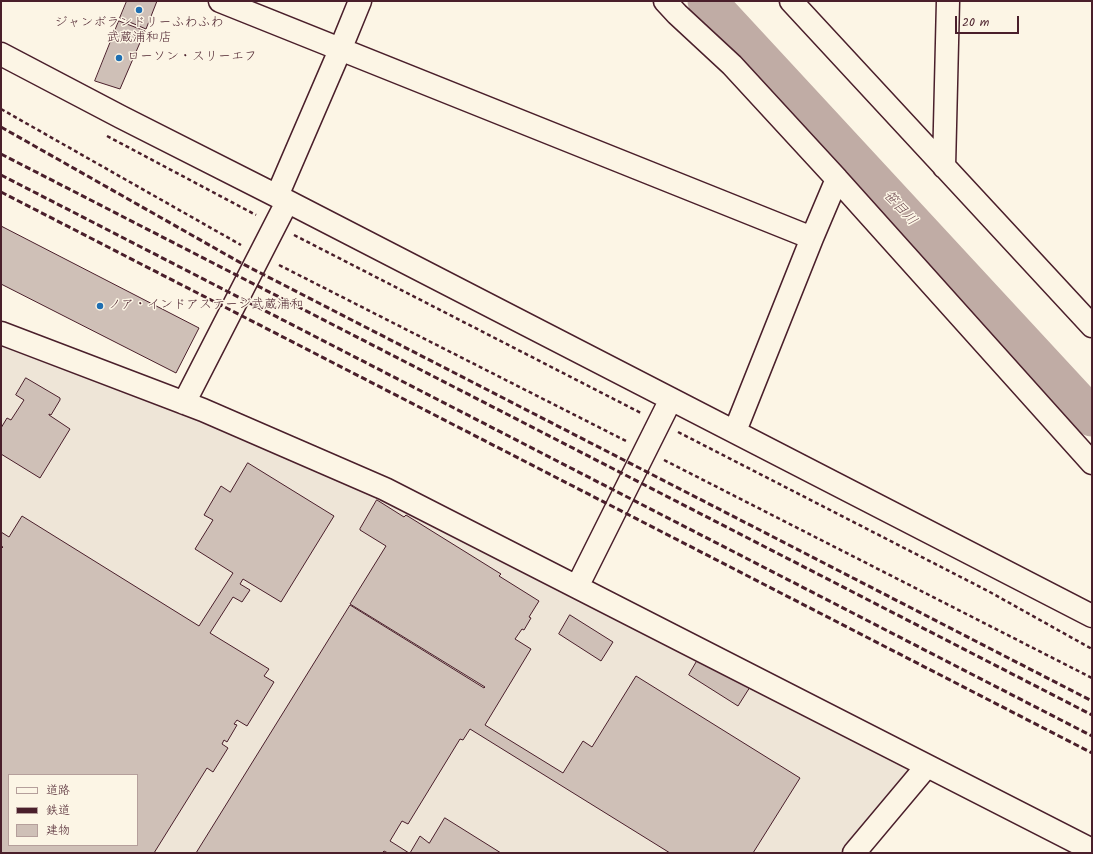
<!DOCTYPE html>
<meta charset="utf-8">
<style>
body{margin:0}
#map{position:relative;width:1093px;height:854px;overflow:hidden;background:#fcf5e5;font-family:Kalam,"Klee One",sans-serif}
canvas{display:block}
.frame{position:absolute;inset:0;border:2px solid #4a1f2b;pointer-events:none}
.legend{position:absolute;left:8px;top:774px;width:130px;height:72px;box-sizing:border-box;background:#fcf5e5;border:1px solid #b59f9b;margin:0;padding:5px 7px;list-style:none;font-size:12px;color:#4a1f2b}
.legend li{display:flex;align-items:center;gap:8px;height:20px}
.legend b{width:20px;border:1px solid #b59f9b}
.scale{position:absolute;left:955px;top:16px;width:64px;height:18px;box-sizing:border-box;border:2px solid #4a1f2b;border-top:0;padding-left:5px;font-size:12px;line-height:14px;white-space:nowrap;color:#4a1f2b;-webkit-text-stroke:3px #fcf5e5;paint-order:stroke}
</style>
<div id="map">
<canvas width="1093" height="854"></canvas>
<div class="frame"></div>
<ul class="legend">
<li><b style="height:5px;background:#fcf5e5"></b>道路</li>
<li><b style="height:5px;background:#4a1f2b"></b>鉄道</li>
<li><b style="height:11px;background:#cfc0b7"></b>建物</li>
</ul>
<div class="scale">20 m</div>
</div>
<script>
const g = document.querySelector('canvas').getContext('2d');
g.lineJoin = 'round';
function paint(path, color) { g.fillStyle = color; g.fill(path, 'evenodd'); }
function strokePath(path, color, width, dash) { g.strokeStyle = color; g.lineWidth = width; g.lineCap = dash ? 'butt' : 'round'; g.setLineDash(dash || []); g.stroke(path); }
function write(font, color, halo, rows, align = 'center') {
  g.font = font + ' Kalam,"Klee One",sans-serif'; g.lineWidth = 3; g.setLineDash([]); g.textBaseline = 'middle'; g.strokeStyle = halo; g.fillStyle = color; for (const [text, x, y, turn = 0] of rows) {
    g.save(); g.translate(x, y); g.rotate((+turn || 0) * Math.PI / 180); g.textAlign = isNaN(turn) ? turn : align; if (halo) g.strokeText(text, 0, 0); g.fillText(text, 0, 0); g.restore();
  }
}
paint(new Path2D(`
 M 1,333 L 203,410 L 927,766 L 854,853 L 1,853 ZM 9,775 L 137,775 L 137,845 L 9,845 Z`), '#eee5d7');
strokePath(new Path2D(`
 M 707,1 L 1092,417`), '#c0aca5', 39);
const building = new Path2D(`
 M 127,1 L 157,1 L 146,29 L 120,18 Z
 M 119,21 L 145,31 L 120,89 L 95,81 Z
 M 1,226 L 199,328 L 176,373 L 1,284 Z
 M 26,378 L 60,398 L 60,400 L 51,415 L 49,414 L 49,415 L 70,429 L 40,478 L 1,454 L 1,428 L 7,418 L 11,420 L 24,400 L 16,395 Z
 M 248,463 L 334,516 L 281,602 L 243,579 L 240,584 L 250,590 L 242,602 L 233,597 L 210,633 L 269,669 L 264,676 L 274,682 L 247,726 L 237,720 L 234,724 L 237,725 L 227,742 L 224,740 L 222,744 L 228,748 L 213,772 L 207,768 L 154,853 L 1,853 L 1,549 L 3,547 L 1,546 L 1,532 L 9,537 L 22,516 L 199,626 L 233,573 L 195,549 L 213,520 L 204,515 L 221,486 L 230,492 ZM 9,775 L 137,775 L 137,845 L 9,845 Z
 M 377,500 L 404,517 L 406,515 L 501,574 L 499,576 L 539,601 L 529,617 L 531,618 L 524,630 L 522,629 L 515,639 L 531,649 L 485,725 L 563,773 L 583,741 L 592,747 L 636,676 L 800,778 L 753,853 L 670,853 L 470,729 L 463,740 L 460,739 L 408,824 L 402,821 L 390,841 L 409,853 L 388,853 L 384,851 L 382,853 L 196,853 L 350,605 L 484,688 L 485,687 L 350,604 L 386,546 L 360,530 L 360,529 Z
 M 570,615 L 613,642 L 601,661 L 559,634 Z
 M 700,656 L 750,687 L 738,706 L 689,675 Z
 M 445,818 L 501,853 L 410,853 L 420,836 L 429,843 Z`);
paint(building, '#cfc0b7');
strokePath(building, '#4a1f2b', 1);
const minor = new Path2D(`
 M 220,1 L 812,238
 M 665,1 L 677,14 L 732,65 L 837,179 L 812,238 L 735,431
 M 791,1 L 1092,326
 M 1,54 L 121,117 L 277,196 L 1092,616
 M 944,167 L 948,1
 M 837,179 L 1092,463
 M 277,196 L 340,50 L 360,1
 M 1,333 L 203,410 L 385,489 L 1092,850
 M 184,403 L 287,202
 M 577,587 L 671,399
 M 854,853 L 927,766`);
strokePath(minor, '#4a1f2b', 25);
strokePath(new Path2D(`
 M 1,109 L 241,245
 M 107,136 L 256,215
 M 294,235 L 641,413
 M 279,265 L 626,441
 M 678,432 L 988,591 L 1092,649
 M 664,460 L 1092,678`), '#4a1f2b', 2.5, [4, 3]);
strokePath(minor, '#fcf5e5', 22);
strokePath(new Path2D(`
 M 1,127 L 241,263 L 1092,701
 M 1,154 L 1092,715
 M 1,175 L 1092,736
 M 1,192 L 1092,753`), '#4a1f2b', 3, [6, 3]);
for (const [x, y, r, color] of [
 [139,10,4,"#1f6fb2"],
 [119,58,4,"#1f6fb2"],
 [100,306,4,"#1f6fb2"]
]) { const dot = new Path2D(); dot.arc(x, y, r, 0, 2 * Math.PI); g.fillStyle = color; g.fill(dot); strokePath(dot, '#fcf5e5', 1.5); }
write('13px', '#4a1f2b', '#fcf5e5', [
 ["ジャンボランドリーふわふわ",139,24,"center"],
 ["武蔵浦和店",139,39,"center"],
 ["ローソン・スリーエフ",127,58],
 ["ノア・インドアステージ武蔵浦和",108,306]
], 'left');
write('italic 14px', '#6d4950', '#fcf5e5', [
 ["笹目川",899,209,47]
]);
</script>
